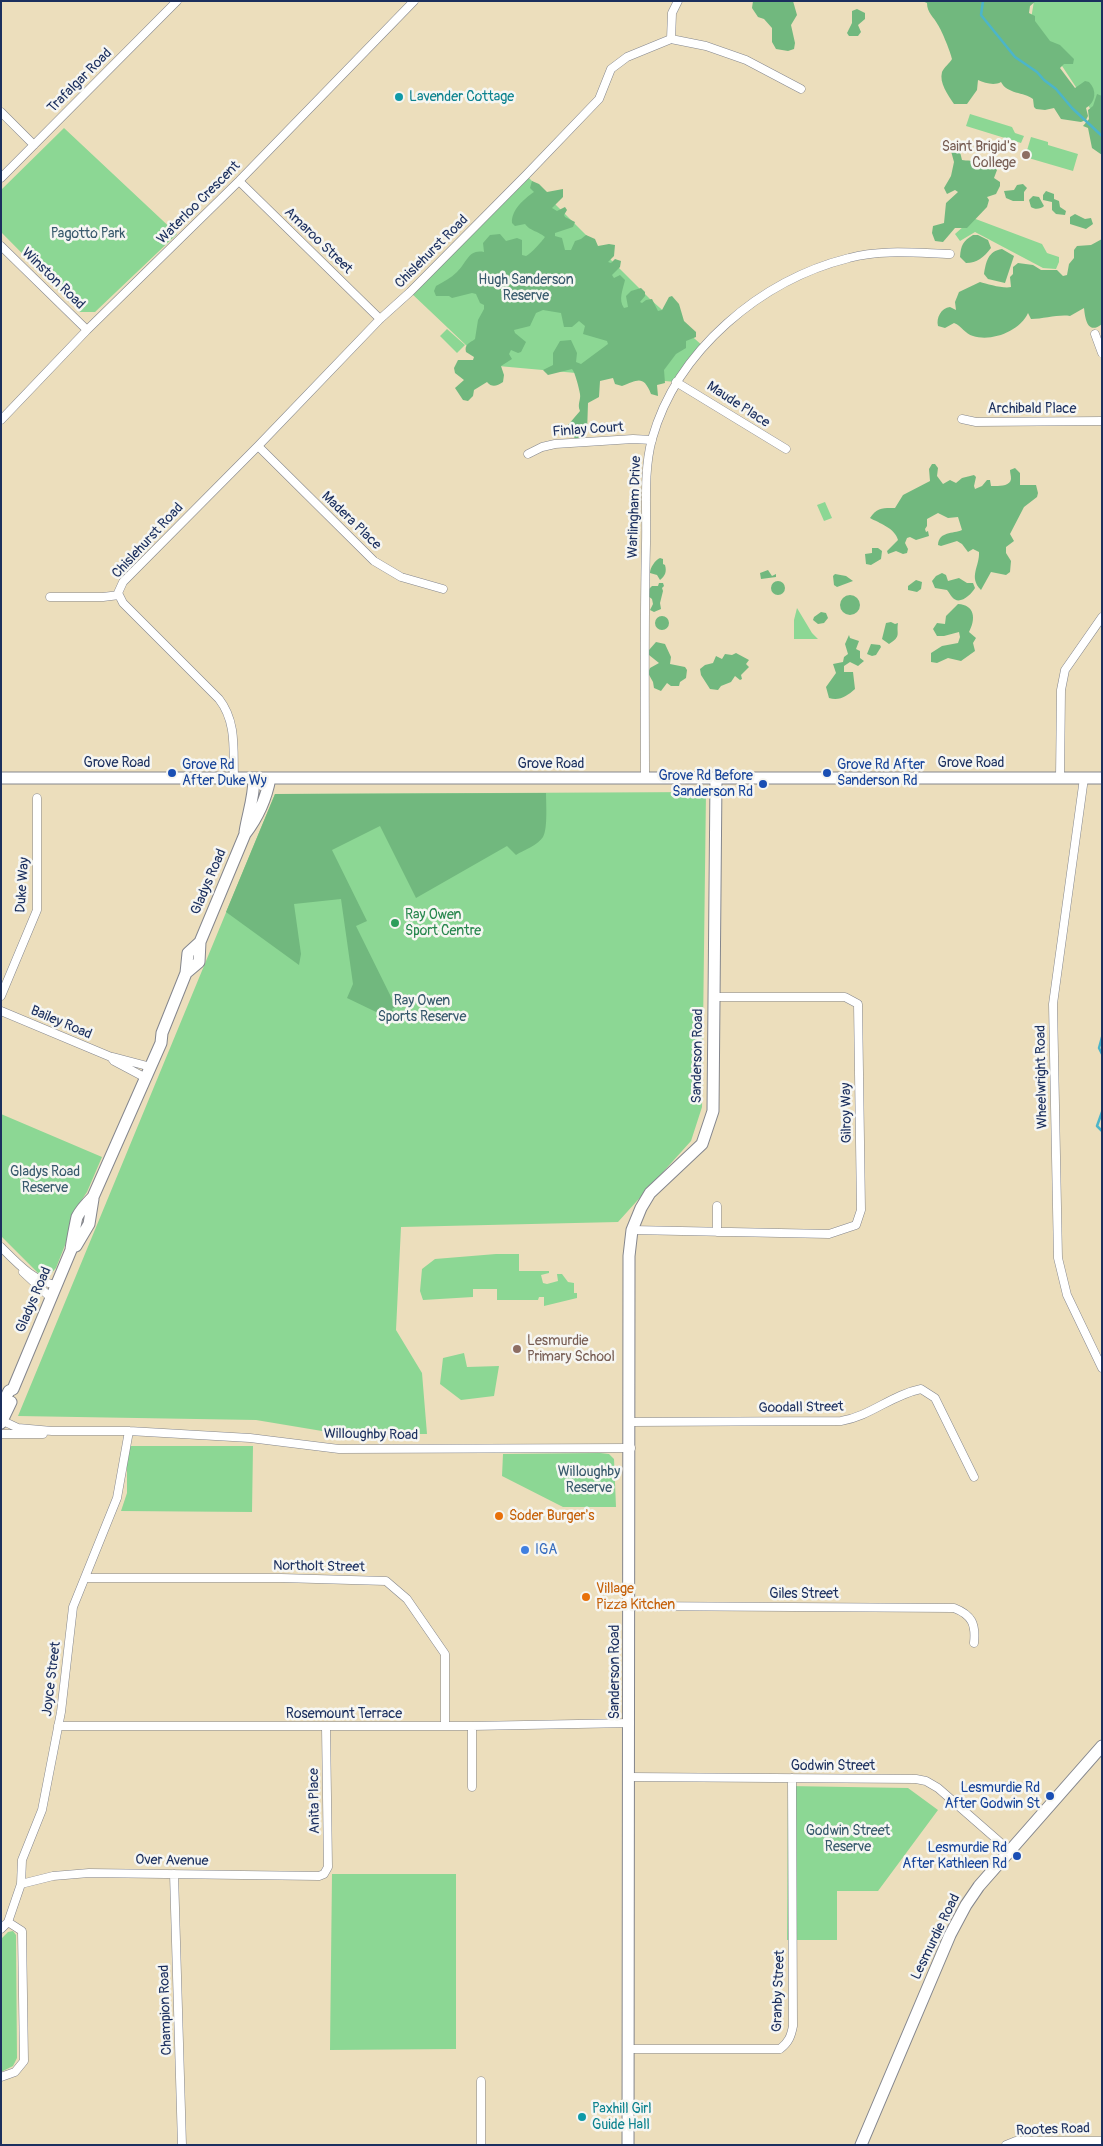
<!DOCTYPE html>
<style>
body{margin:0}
#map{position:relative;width:1103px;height:2146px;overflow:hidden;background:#ecdebc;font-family:Pangolin,sans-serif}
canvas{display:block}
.frame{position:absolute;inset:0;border:2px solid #1b2f5e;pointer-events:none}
</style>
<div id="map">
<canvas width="1103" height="2146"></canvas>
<div class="frame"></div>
</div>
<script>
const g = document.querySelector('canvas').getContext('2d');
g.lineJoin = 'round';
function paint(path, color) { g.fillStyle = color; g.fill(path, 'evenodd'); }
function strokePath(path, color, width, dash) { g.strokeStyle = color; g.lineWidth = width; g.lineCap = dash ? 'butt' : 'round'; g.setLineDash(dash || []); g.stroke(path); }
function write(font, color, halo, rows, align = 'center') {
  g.font = font + ' Pangolin,sans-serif'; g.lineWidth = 5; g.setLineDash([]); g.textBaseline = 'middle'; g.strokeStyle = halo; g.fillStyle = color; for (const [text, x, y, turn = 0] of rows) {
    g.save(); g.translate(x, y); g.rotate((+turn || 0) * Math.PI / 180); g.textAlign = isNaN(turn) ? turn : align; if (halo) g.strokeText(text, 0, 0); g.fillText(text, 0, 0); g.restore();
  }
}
paint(new Path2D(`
 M 1034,1 L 1102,1 L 1102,123 L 1099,122 L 1031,19 Z
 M 970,114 L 1012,127 L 1015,133 L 1024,136 L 1021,143 L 966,126 Z
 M 64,128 L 177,234 L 95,312 L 80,312 L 1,232 L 1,190 Z
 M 1031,137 L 1048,142 L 1048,145 L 1078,154 L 1073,171 L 1025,157 Z
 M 526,175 L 651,300 L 704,347 L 676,382 L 487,365 L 410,292 Z
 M 973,218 L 1042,244 L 1047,253 L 1059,257 L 1059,262 L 1056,269 L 1043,268 L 975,232 L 960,241 L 955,234 Z
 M 447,329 L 465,345 L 457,353 L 440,336 Z
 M 825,502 L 832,518 L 824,521 L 817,505 Z
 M 797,608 L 812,633 L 818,639 L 794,639 L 794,620 Z
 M 706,792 L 702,1107 L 691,1141 L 618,1222 L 401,1227 L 396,1330 L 422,1373 L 427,1434 L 340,1434 L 256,1420 L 18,1416 L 275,794 Z
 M 1,1114 L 102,1157 L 87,1192 L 72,1214 L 71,1230 L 56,1268 L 49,1276 L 40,1275 L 1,1236 Z
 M 496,1254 L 519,1254 L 519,1271 L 549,1271 L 549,1273 L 541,1275 L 543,1283 L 547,1284 L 558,1281 L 557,1274 L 562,1274 L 568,1282 L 574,1283 L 574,1293 L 577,1293 L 577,1298 L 544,1306 L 544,1297 L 539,1297 L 538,1300 L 497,1300 L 497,1289 L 473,1289 L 473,1297 L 423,1300 L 420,1291 L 422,1269 L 435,1259 Z
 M 464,1353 L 467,1367 L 499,1366 L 494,1396 L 461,1400 L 440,1384 L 443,1358 Z
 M 127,1446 L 253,1446 L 252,1512 L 121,1511 L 127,1493 Z
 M 600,1453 L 609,1454 L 614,1459 L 616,1507 L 563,1507 L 502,1476 L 503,1454 Z
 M 788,1786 L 908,1788 L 938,1810 L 878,1891 L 837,1891 L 837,1940 L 787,1940 Z
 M 332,1874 L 456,1874 L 456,2049 L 330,2050 Z
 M 13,1931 L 16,1935 L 16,1945 L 17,2058 L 13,2066 L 1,2072 L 1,1939 L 8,1932 Z`), '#8cd794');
paint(new Path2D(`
 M 753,1 L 793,1 L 797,15 L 791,25 L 795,43 L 794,49 L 788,51 L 776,49 L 772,42 L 772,28 L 764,19 L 758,17 L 752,8 Z
 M 922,1 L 1036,1 L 1030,6 L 1029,13 L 1035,16 L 1035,21 L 1050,41 L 1060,45 L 1074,59 L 1073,64 L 1064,64 L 1060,68 L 1075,88 L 1085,81 L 1089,82 C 1097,90 1096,102 1086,108 L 1088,116 L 1086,120 L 1081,122 L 1061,119 L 1054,108 L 1045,110 L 1036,109 L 1034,107 L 1033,99 C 1024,92 1007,94 1001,82 C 994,86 985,83 978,80 L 977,90 L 967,104 L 954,104 C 948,95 939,83 942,72 C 944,67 950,63 952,59 C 951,53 942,31 938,25 C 934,17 927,13 927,3 Z
 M 857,9 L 865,13 L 865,19 L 858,25 L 861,32 L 858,36 L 849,36 L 847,33 L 852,23 L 852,11 Z
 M 1097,94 L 1102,96 L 1102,155 L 1092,148 L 1088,128 L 1083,126 L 1089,119 L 1088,110 L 1093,106 Z
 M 954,149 L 960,152 L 962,160 C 971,161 992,162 997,170 L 994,178 L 1000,182 L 1000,186 L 996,194 L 987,197 L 989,200 L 987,207 L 967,228 L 955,228 L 943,242 L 935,241 L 932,233 L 933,226 L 944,223 L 946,203 L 958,192 L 955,190 L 947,194 L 944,188 L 951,176 L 954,162 L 951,151 Z
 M 532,181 L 539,184 L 547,192 L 563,189 L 563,197 L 552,208 L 557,211 L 565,207 L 567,210 L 564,215 L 565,217 L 575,222 L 573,227 L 555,233 L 555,236 L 562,238 L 565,250 L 571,250 L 575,241 L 581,239 L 586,235 L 595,239 L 598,246 L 609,244 L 615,245 L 614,256 L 608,262 L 611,263 L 615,259 L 621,261 L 620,267 L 612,275 L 614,278 L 620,275 L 625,280 C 623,289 618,300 624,308 L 628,307 L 626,296 L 631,291 L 641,288 L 645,292 L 645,296 L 640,302 L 642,303 L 646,300 L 652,299 L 658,311 L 662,310 L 669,297 L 672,296 L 679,304 L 684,321 L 696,332 L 696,337 L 686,341 L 686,348 L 676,354 L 664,370 L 665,383 L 657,385 L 658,396 L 651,394 C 643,374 637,381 622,386 L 615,384 L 613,378 L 600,381 L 599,397 L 588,403 L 587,433 L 576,439 L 568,432 L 568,425 L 580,411 C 577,404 581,400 580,394 C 579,388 575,372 572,369 L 548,375 L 543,370 L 553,365 L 553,353 L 560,341 L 571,340 L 577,353 L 576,362 L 581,364 L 608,344 L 607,341 L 583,334 L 585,326 L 579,321 L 572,327 L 564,327 L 561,313 L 543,310 L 536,313 L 530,326 L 514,330 L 515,333 L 526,342 L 521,352 L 518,353 L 511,350 L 509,354 L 512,359 L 501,366 L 504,375 L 503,382 C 497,386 492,388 487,382 L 474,390 L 473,396 L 468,401 L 463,400 L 455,388 L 464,380 L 455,373 L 454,368 L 458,360 L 473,360 L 474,357 L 466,352 C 464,344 470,343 475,339 L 478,320 L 484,309 L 484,305 L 480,303 L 476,294 L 472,293 L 452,298 L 449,296 L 436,296 L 434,291 L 436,286 C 443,282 451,278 457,272 C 467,263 468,249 484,252 L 483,243 L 490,235 L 500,234 L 506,241 L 517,238 L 522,240 L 522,255 L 526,256 C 531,254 542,241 545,237 C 538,231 530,231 525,224 L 515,226 L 512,223 C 511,210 524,199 534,192 L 530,188 Z
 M 1023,184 L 1027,188 L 1024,192 L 1024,201 L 1013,201 L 1006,198 L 1004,191 L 1014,190 L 1017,185 Z
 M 1046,191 L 1054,194 L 1054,199 L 1059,201 L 1060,207 L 1066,211 L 1065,215 L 1056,214 L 1052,210 L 1052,202 L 1043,200 L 1043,195 Z
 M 1033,196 L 1039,197 L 1044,206 C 1041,209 1035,210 1031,207 L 1029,200 Z
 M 1075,214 L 1085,219 L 1091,218 L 1093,224 L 1086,229 L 1070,224 L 1070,217 Z
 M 973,235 L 978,235 L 988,240 L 991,248 C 984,257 977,263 966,263 L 960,257 C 961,245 963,241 973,235 Z
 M 1102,239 L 1102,324 C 1087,336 1085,317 1084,308 L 1070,316 C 1059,314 1044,319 1031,319 L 1028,313 C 1020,331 992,342 973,336 C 965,334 962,326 954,323 L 945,328 L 938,326 C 936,318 941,308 950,307 L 956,310 L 955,302 L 959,292 L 980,282 C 987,284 1004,289 1011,287 L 1010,277 L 1013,274 L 1013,267 L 1018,263 L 1033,265 L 1041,270 L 1057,270 L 1063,276 L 1067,275 L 1069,264 L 1074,258 L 1074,250 L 1077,246 L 1091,245 Z
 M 1002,249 L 1014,256 L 1005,283 L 988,279 L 984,274 C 986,262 988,251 1002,249 Z
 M 932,464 L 935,464 L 938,468 L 937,476 L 943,484 L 950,480 L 956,483 L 962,478 L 974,475 L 976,477 L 974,486 L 975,489 L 982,486 L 987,480 L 990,480 L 991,486 C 997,486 1010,487 1011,479 C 1011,475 1010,473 1010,470 L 1015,468 L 1020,473 L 1020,485 L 1036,485 L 1038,493 L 1037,497 L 1024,507 L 1010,534 L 1014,541 L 1006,547 L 1006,553 L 1011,561 L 1010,572 L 1006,575 L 991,572 L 981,590 C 968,577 980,566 979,552 L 973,549 L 968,552 L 962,544 L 957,541 L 941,546 L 938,545 C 939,531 953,534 962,530 L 958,517 L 948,518 L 938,513 L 927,519 L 927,526 L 925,529 L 926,532 L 928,531 L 929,536 L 916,540 L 910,537 L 907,538 L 905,543 L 908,549 L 907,553 L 903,554 L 896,551 L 888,554 L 887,551 L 898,540 C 895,528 879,523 870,518 C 877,507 884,508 895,508 L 903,495 L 930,481 L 929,469 Z
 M 872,548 L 878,548 L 882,551 L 881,559 L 871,565 L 866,564 L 865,554 L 872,553 Z
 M 660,558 L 663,559 L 663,564 L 665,565 C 667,572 665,576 660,580 L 657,575 L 650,573 C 650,568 655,560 660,558 Z
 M 768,570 L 772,576 L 776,574 L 776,577 L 761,579 L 760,573 Z
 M 942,573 L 946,575 L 948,581 L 959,578 L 967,583 L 973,583 L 975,588 C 971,595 959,606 952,597 C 950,595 949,592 947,590 L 935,588 L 932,581 L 936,576 Z
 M 835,574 L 846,576 L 853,581 L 837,587 L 834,585 L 833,576 Z
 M 916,580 L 922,582 L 921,589 L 917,592 L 908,590 L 908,586 Z
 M771 588a7 7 0 1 1 14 0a7 7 0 1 1-14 0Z
 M 659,583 L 663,583 L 664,586 L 662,588 L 663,591 L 660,603 L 661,609 L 654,612 L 650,610 L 653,604 L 652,599 L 648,596 L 648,590 L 652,586 L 658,586 Z
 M840 605a10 10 0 1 1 20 0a10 10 0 1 1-20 0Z
 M 958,604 C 975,605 976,619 969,632 L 976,638 L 973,643 L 975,651 L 961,661 L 948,658 L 937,663 L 931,662 L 931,653 L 942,646 L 958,643 L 960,637 L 959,632 L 944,636 L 937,636 L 933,629 L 937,623 L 945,624 L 946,616 Z
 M 821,612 L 826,613 L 828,618 L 824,623 L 818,624 L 813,620 L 814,617 Z
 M655 623a7 7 0 1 1 14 0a7 7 0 1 1-14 0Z
 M 891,622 L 895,624 L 898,623 C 896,634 902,636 889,644 L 882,639 L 886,623 Z
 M 849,635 L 850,638 L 859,641 L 856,649 L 860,651 L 860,658 L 864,661 L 858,666 L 850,662 L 844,666 L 844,672 L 853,672 L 855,689 C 847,696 840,701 829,698 L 826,687 L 836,673 L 833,664 L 843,662 L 844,657 L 848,654 L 845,644 Z
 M 656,642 L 665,644 L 671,657 L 670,664 L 685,667 L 687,670 L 686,678 L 680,682 L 679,686 L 671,686 L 667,683 L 661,691 L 654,688 L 653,682 L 648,673 L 650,668 L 659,663 L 649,655 L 649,650 Z
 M 871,644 L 880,645 L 881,647 L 876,655 L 872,656 L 867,654 Z
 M 736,653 L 749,660 L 746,664 L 749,667 L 741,675 L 742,679 L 740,680 L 735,676 L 731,682 L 721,686 L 718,690 L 710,689 L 701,675 L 700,669 L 705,665 L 713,663 L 716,656 L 722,659 L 725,654 L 732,655 Z
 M 546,793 C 546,803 548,829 543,837 C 538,845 524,850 516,855 L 507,846 L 416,898 L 380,826 L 332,850 L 367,921 L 356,926 L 396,1007 L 392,1009 L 399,1023 L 347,998 L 353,984 L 341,899 L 294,904 L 301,954 L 299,965 L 226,912 L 275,794 Z`), '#71b87e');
strokePath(new Path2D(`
 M 983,1 L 981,15 L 1015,57 L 1037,72 L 1044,80 L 1056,89 L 1072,108 L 1102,136
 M 1102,1037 L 1099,1048 L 1102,1054
 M 1102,1112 L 1097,1126 L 1102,1131`), '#4cb5c9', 2.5);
const street = new Path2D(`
 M 671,39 L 672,13 L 678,1
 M 1,112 L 34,145
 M 1,178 L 177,1
 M 239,181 L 380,319
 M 1,246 L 87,330
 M 1095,334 L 1102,353
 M 676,382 L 786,449
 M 962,419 L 976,422 L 1102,421
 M 1,420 L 87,330 L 239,181 L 414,1
 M 258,446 L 374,561 L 401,577 L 443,589
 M 528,454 L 542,447 L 555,444 L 633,439 L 652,440
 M 50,597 L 103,597 L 119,595
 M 234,778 C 233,750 237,722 219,699 L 123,603 L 118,593 L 123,582 L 258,446 L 380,319 L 410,292 L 526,175 L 599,99 L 611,69 L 627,57 L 671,39 L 706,46 L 746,60 L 801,89
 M 1060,778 L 1061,690 L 1065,670 L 1102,617
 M 1084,778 L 1053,1004 L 1058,1258 L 1067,1295 L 1102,1368
 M 645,779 C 645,701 644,622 646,544 C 647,510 643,472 652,439 C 677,350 761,280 849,258 C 881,249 917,253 950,254
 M 1,996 L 37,910 L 37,798
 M 1,1011 L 111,1057 L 114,1061 L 146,1078
 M 113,1057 L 151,1067
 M 717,1206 L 717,1232
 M 632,1230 L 829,1234 L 856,1225 L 861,1210 L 858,1004 L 845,997 L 714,997
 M 1,1247 C 17,1263 34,1282 57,1285
 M 23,1272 L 51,1298
 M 1,1420 L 18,1428 L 52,1431 L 129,1431 L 250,1438 L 339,1449 L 631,1448
 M 630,1422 L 841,1421 C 871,1416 891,1395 921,1389 L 935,1398 L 974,1477
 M 1,1434 L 43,1434
 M 86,1578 L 281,1578 L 386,1581 L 407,1599 L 445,1654 L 445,1726
 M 630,1606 L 954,1608 C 972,1615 976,1624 974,1643
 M 58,1726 L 472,1726 L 630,1723
 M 629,1777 L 916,1779 L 926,1781 L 938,1788 L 1010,1851
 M 472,1787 L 472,1726
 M 174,1874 L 182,2145
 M 21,1884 L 53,1876 L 89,1873 L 319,1876 L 324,1874 L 328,1867 L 326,1727
 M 1,1929 L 8,1922 L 21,1884 L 22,1860 L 42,1810 L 61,1712 L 73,1607 L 117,1498 L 129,1431
 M 628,2049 L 780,2049 C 789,2042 791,2036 793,2026 L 792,1778
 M 1,2077 L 15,2072 L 24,2061 L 22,1931 L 8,1922
 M 481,2081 L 481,2145
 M 1006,2145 L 1016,2141 L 1102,2141`);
const secondary = new Path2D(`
 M 1,778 L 1102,778
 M 245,832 C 248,813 254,798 254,778
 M 186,973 L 199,962 L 200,942 L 245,834 C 258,817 266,800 270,778
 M 76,1246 L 89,1224 L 93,1199
 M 1,1407 L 9,1391 L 13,1389 L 71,1250 C 71,1247 76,1221 77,1217 C 80,1211 88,1202 93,1197 L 161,1043 L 162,1033 L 186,973 L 188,953 L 200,942
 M 1,1423 L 11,1402
 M 628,2145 L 629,1256 L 632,1230 L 641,1208 L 650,1193 L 702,1144 L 713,1111 L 716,779
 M 861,2145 L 950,1935 L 966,1905 L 979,1886 L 1102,1746`);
strokePath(street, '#84868d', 9);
strokePath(secondary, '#84868d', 13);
strokePath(street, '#fff', 8);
strokePath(secondary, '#fff', 11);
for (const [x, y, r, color] of [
 [399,97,5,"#0f9aa8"],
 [1026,155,5,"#8d6e63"],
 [172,773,5,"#1a4fb4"],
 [827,773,5,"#1a4fb4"],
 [763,784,5,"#1a4fb4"],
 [395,923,5,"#2e9e5b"],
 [517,1349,5,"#8d6e63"],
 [499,1516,5,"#e8710a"],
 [525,1550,5,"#3f7fe0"],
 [586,1597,5,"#e8710a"],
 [1050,1796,5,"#1a4fb4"],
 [1017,1856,5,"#1a4fb4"],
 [582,2117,5,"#0f9aa8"]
]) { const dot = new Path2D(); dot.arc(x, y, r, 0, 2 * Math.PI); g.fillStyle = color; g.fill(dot); strokePath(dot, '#f6f6f2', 2); }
write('14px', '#1b2f5e', '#f6f6f2', [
 ["Trafalgar Road",80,81,-45],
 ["Waterloo Crescent",199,203,-45],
 ["Amaroo Street",318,241,44],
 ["Chislehurst Road",432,252,-45],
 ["Winston Road",53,279,44],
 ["Maude Place",738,405,33],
 ["Archibald Place",1032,409],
 ["Finlay Court",588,430,-4],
 ["Warlingham Drive",635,507,-88],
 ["Madera Place",351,521,44],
 ["Chislehurst Road",148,541,-47],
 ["Grove Road",117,763],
 ["Grove Road",971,763],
 ["Grove Road",551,764],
 ["Gladys Road",209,882,-67],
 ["Duke Way",23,885,-86],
 ["Bailey Road",61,1023,23],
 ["Sanderson Road",698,1056,-89],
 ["Wheelwright Road",1042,1077,-91],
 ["Gilroy Way",847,1113,-91],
 ["Gladys Road",34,1300,-67],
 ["Goodall Street",801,1408,-1],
 ["Willoughby Road",371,1435,1],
 ["Northolt Street",319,1567,1],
 ["Giles Street",804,1594],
 ["Sanderson Road",615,1672,-90],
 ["Joyce Street",52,1679,-83],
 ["Rosemount Terrace",344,1714],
 ["Godwin Street",833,1766],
 ["Anita Place",315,1801,-91],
 ["Over Avenue",172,1861,1],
 ["Lesmurdie Road",936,1937,-64],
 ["Granby Street",779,1991,-88],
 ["Champion Road",166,2010,-92],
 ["Rootes Road",1053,2130,-2]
]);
write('14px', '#0d838f', '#f6f6f2', [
 ["Lavender Cottage",409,97],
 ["Paxhill Girl",592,2109],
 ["Guide Hall",592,2125]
], 'left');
write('14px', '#785e54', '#f6f6f2', [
 ["Saint Brigid's",1016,147],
 ["College",1016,163],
 ["Lesmurdie",527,1341,"left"],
 ["Primary School",527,1357,"left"]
], 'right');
write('14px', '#37596c', '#f6f6f2', [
 ["Pagotto Park",88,234],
 ["Hugh Sanderson",526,280],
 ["Reserve",526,296],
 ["Ray Owen",422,1001],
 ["Sports Reserve",422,1017],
 ["Gladys Road",45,1172],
 ["Reserve",45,1188],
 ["Willoughby",589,1472],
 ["Reserve",589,1488],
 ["Godwin Street",848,1831],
 ["Reserve",848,1847]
]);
write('14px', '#164399', '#f6f6f2', [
 ["Grove Rd",182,765,"left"],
 ["After Duke Wy",182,781,"left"],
 ["Grove Rd After",837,765,"left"],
 ["Sanderson Rd",837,781,"left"],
 ["Grove Rd Before",753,776],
 ["Sanderson Rd",753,792],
 ["Lesmurdie Rd",1040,1788],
 ["After Godwin St",1040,1804],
 ["Lesmurdie Rd",1007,1848],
 ["After Kathleen Rd",1007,1864]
], 'right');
write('14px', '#27864d', '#f6f6f2', [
 ["Ray Owen",405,915],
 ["Sport Centre",405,931]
], 'left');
write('14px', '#c56008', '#f6f6f2', [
 ["Soder Burger's",509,1516],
 ["Village",596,1589],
 ["Pizza Kitchen",596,1605]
], 'left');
write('14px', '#366cbe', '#f6f6f2', [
 ["IGA",535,1550]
], 'left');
</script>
